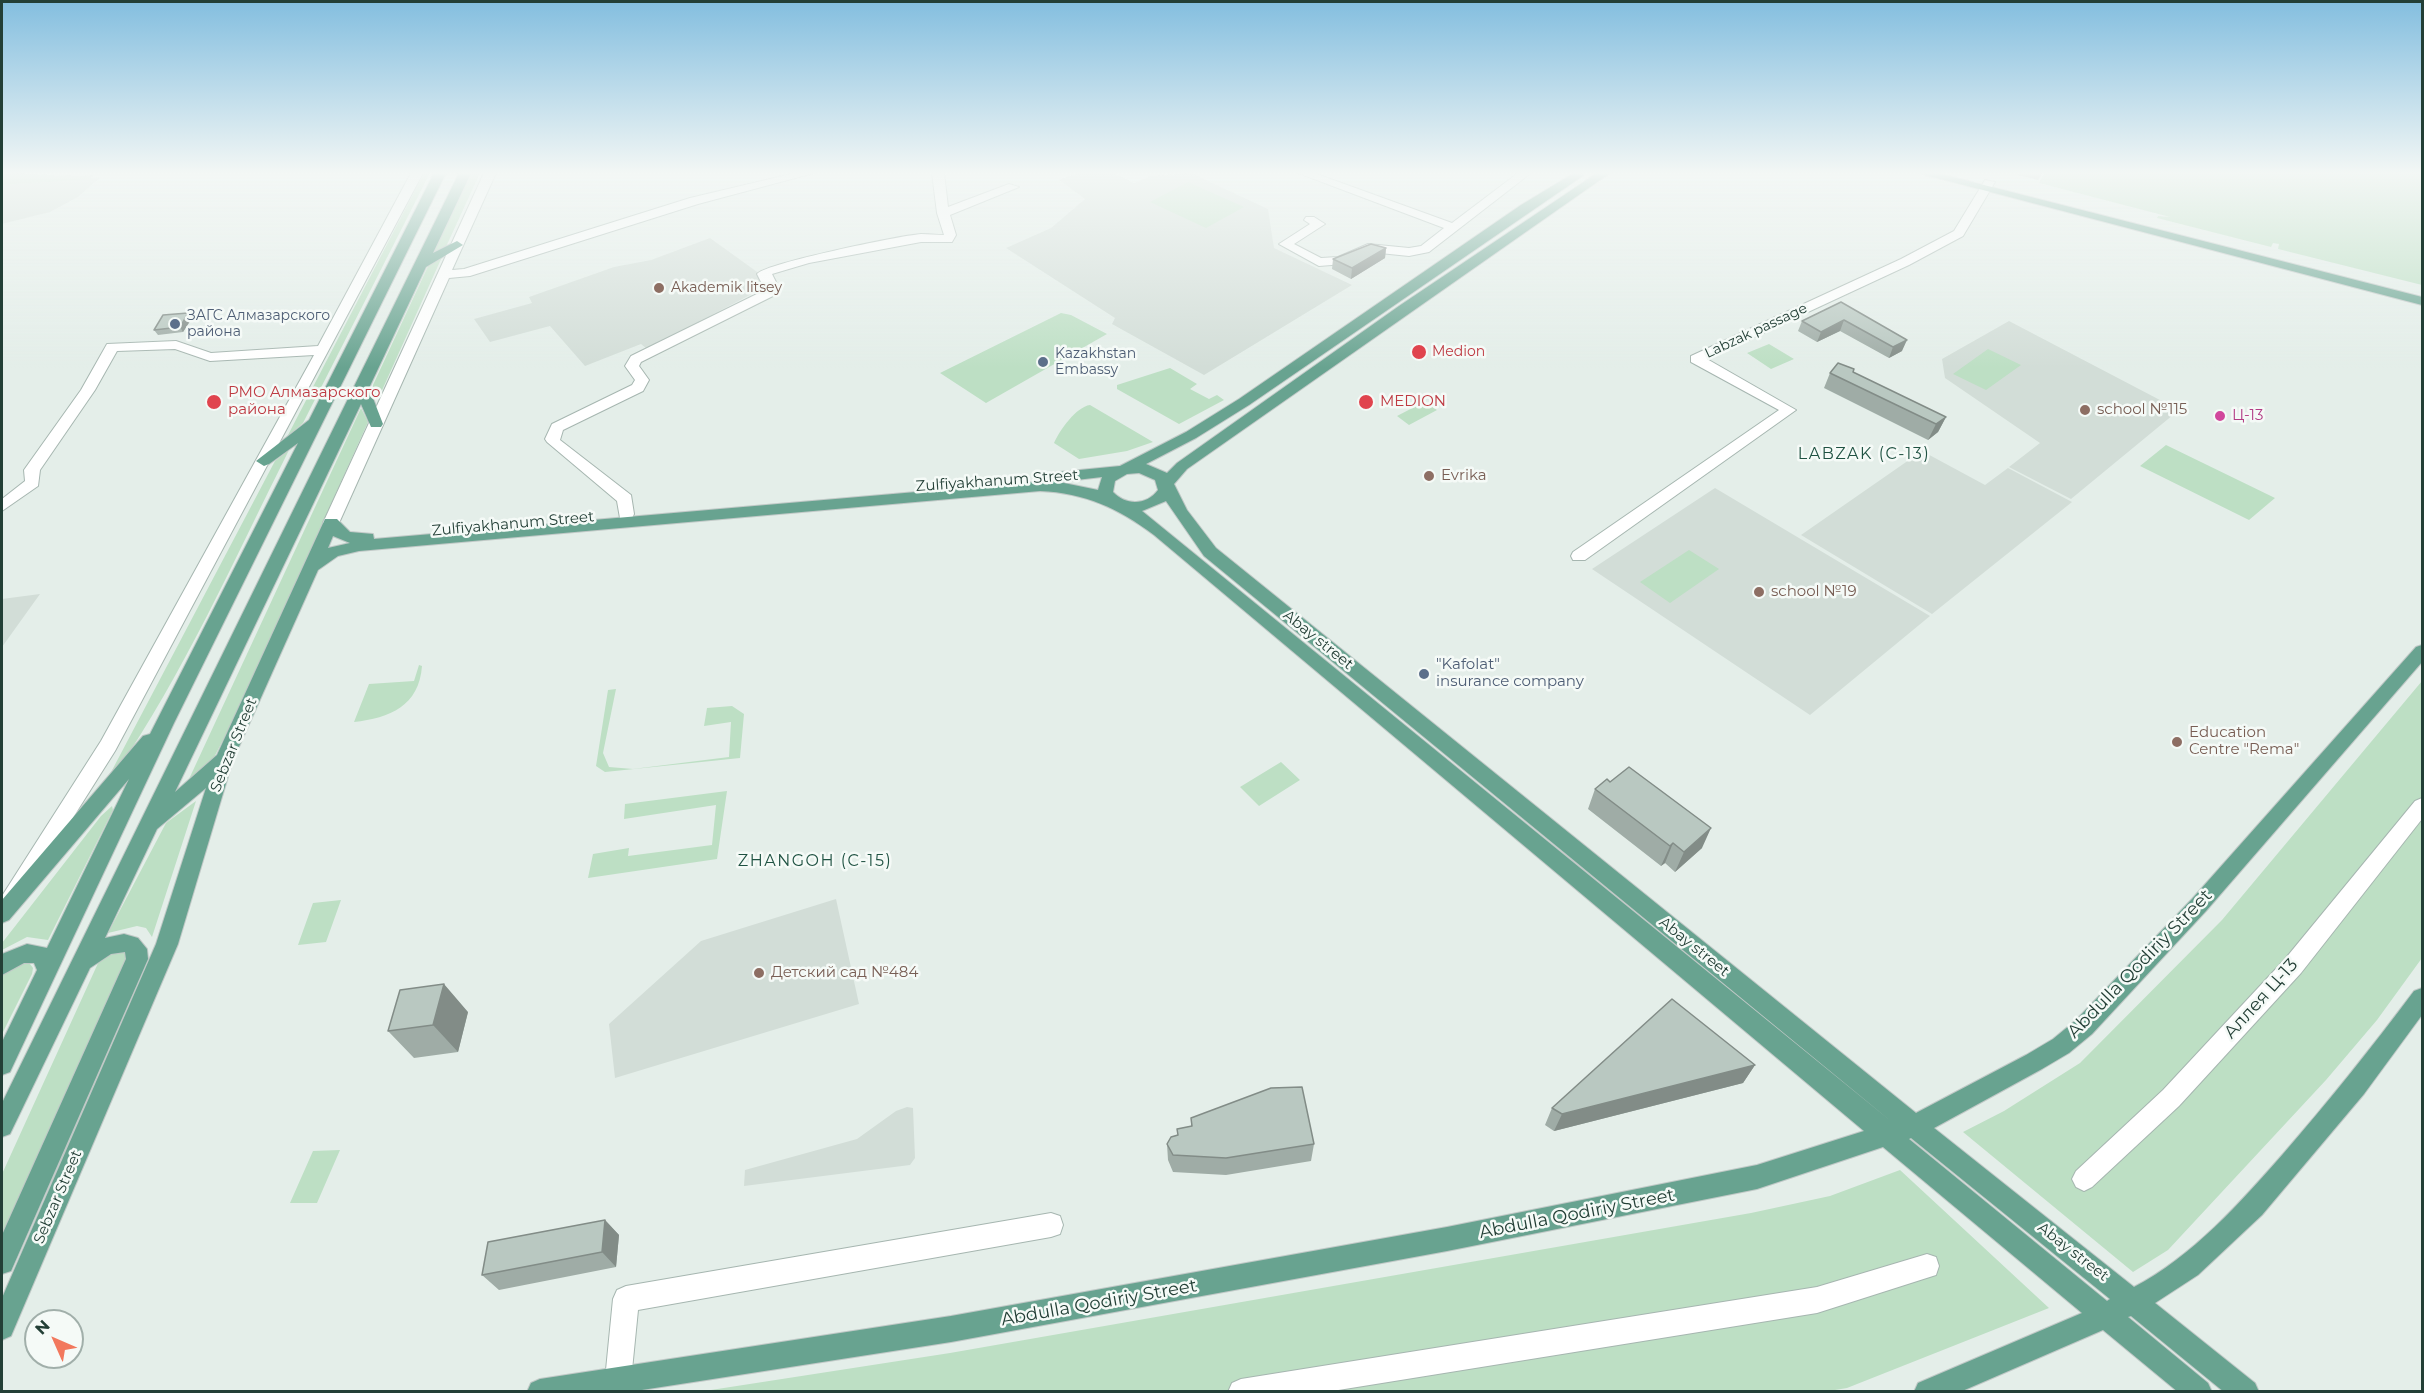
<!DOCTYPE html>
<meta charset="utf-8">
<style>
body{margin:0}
#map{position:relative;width:2424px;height:1393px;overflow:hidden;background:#e4eee9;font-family:Montserrat,sans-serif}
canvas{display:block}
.frame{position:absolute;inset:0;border:3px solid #233f36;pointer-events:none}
.north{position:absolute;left:24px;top:1309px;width:60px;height:60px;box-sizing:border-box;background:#f5faf7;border:2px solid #a1afaa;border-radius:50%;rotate:315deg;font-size:16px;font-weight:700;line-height:24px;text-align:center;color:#233f36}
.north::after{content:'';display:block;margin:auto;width:21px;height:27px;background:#f2785d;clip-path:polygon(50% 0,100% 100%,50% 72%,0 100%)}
</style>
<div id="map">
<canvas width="2424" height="1393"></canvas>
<div class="frame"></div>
<div class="north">N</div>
</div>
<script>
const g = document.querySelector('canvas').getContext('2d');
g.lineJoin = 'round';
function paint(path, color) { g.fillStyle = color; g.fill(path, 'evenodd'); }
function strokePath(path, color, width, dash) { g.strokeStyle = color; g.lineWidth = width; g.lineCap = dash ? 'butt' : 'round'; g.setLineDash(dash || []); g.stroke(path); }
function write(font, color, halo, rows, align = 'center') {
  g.font = font + ' Montserrat,sans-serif'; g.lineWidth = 5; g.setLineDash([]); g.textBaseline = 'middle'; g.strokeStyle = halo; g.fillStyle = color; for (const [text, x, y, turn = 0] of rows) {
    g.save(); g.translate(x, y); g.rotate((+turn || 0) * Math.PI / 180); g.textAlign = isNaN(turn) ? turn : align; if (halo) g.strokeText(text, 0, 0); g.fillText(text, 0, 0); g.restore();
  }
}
paint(new Path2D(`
 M 1078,173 L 1114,173 L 1134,183 L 1151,176 L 1191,173 L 1268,209 L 1274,248 L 1352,285 L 1204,375 L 1112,324 L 1115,318 L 1006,248 L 1051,228 L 1085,199 L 1059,180 Z
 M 101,177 L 78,197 L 50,212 L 2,224 L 2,185 Z
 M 710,238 L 760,274 L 767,286 L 647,349 L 641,344 L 585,366 L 550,326 L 490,342 L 474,319 L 532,303 L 529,297 L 614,267 L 651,260 Z
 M 2009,321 L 2179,410 L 2071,499 L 2009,467 L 2040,443 L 1945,378 L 1942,359 Z
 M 1922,451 L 1985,485 L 2008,468 L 2072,502 L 1932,614 L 1801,535 Z
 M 1715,488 L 1930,616 L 1810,715 L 1592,569 Z
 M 40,594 L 2,647 L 2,599 Z
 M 836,899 L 859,1004 L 615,1078 L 609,1024 L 701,941 Z
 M 907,1107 L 913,1108 L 915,1158 L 910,1165 L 744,1186 L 745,1170 L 857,1139 L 896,1111 Z`), '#d2ddd7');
paint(new Path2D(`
 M 2,173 C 32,173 62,177 93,175 L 90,179 L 2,185 Z
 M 424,173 L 430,173 L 303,423 L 287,437 Z
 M 471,173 L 480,173 L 445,249 L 432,255 Z
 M 2044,173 L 2422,173 L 2422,285 L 2278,249 L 2279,244 L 2273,243 L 2271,247 L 2157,218 L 2158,216 L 2170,217 L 2039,183 Z
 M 1188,182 L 1244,207 L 1206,228 L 1150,202 Z
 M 442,257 L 379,397 L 373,398 L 373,385 L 429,264 Z
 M 1061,313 L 1071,315 L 1107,334 L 986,403 L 940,373 Z
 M 1769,344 L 1794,359 L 1771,369 L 1747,353 Z
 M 1988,349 L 2021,365 L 1986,390 L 1953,374 Z
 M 1170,368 L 1197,384 L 1190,389 L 1209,399 L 1217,395 L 1224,400 L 1179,424 L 1117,389 L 1117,385 Z
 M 1424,402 L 1437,410 L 1409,425 L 1397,416 Z
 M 1090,405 L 1153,442 L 1127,451 L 1079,459 L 1054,443 C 1060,430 1076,407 1090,405 Z
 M 361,408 L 368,422 L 237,713 L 208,769 L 183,792 Z
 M 2166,445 L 2275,498 L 2249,520 L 2140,466 Z
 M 289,450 C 234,560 184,673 115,774 L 109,776 L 275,461 Z
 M 1689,550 L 1719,569 L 1670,603 L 1640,582 Z
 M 419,665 L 422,666 C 419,706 390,718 354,722 L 369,684 L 414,681 Z
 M 2422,681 L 2422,958 L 2377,1020 L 2326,1080 L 2168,1250 L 2133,1272 L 1963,1132 L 2004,1111 L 2080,1063 L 2222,920 Z
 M 616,689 L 603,753 L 609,767 L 633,769 L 729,757 L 731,722 L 704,726 L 707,708 L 732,706 L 744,714 L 740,758 L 605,772 L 596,766 L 608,690 Z
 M 1281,762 L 1300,780 L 1259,806 L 1240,787 Z
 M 727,791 L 717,859 L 588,878 L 593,854 L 629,848 L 628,856 L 712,845 L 716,805 L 624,819 L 625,804 Z
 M 196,801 L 152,937 L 146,928 L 137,926 L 108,933 L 166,823 Z
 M 112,806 L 113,810 L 48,940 L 27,937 L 2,950 L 2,943 L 101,816 Z
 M 341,900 L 326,942 L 298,945 L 313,903 Z
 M 113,951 L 126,951 L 128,958 L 2,1236 L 2,1174 L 99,961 Z
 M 27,960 L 33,968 L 32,974 L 2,1034 L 2,975 L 6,968 Z
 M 340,1150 L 317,1203 L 290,1203 L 313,1151 Z
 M 1900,1170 L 2049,1308 L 1847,1388 L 1829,1391 L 698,1392 L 950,1353 L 1751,1213 L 1830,1196 Z`), '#bddfc4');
const minor = new Path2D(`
 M 411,173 L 423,173 L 115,751 L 9,919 L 2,922 L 2,896 L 101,741 L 314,355 L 210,361 L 175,349 L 117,351 L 95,390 L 40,470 L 38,486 L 2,511 L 2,499 L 25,481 L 24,470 L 81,390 L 107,344 L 176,341 L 211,353 L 318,346 Z
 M 484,173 L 496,173 L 452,270 L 464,269 L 690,198 L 795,173 L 814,173 L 698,204 L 470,276 L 449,278 L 339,523 L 331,528 L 325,527 L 323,523 Z
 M 932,173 L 944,173 L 948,207 L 1009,184 L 1019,187 L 950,215 L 956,235 L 952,242 L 921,242 L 809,263 L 772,274 L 779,288 L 775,295 L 641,362 L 639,366 L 649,380 L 643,391 L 563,430 L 560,440 L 631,495 L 634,514 L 632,518 L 620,518 L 617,501 L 547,442 L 545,439 L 552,424 L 632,385 L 635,380 L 625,366 L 631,356 L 765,290 L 757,274 C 766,263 899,236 921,234 C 928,234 936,235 944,235 L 937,213 Z
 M 1298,173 L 1314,173 L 1452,223 L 1518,173 L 1531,173 L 1429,252 L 1409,256 L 1370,252 L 1344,264 L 1319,266 L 1279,244 L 1310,224 L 1304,220 L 1306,217 L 1314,217 L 1325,224 L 1294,244 L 1321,258 L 1338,257 L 1368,244 L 1409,248 L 1421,246 L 1444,228 Z
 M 1985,180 L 1995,182 L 1963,236 L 1909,265 L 1707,359 L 1796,410 L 1585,560 L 1573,560 L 1571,556 L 1573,552 L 1779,410 L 1691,362 L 1691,356 L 1901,259 L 1954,231 Z
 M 2422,798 L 2422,819 L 2301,973 L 2179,1106 L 2092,1187 L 2084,1191 L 2076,1187 L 2072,1179 L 2076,1171 L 2163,1090 L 2285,959 L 2415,801 Z
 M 1051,1213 L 1060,1216 L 1063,1225 L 1060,1234 L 1051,1237 L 638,1310 L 631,1380 L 627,1389 L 622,1392 L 609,1389 L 605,1380 L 613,1299 L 617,1290 L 626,1286 Z
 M 1927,1254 L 1936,1257 L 1939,1266 L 1936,1275 L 1817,1313 L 1326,1392 L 1228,1392 L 1232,1383 L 1241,1379 L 1817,1287 Z`);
const major = new Path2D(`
 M 434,173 L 446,173 L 174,723 L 10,1072 L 2,1075 L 2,1042 L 37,970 L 34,963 L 24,963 L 2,975 L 2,954 L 27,944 L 47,948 L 129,779 L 9,920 L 2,923 L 2,900 L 143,736 L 150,734 L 298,443 L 269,464 L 264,466 L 256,461 L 309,420 Z
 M 459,173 L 471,173 L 433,253 L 457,241 L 463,245 L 426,267 L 369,388 L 383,424 L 381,427 L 371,427 L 361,404 L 175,792 L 217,755 L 325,519 L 337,519 L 350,532 L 373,534 L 374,539 L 1043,481 L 1041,478 L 1044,475 L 1049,473 L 1120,466 L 1186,432 L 1239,399 L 1521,205 L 1574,173 L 1584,175 L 1249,405 L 1196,438 L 1146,464 L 1167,473 L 1177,463 L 1399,306 L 1597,173 L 1610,173 L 1187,469 L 1174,484 L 1187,510 L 1216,548 L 1916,1113 L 2026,1055 L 2053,1039 L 2076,1020 L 2192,899 L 2416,647 L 2422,645 L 2422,662 L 2206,911 L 2092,1034 L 2069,1053 L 2042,1069 L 1934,1128 L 2134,1287 C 2193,1256 2240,1203 2283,1154 C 2329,1101 2372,1047 2414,991 L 2422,988 L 2422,1015 L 2364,1094 L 2262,1215 L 2198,1275 L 2155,1303 L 2255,1383 L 2259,1392 L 2224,1392 L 2131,1316 L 2128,1317 L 2208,1383 L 2212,1392 L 2178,1392 L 2103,1330 L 1960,1392 L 1914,1392 L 1918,1383 L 2082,1313 L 1883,1147 L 1757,1189 L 1447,1251 L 951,1342 L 629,1392 L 527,1392 L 531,1383 L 540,1379 L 951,1316 L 1447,1227 L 1757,1165 L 1864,1131 L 1154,535 C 1118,508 1085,493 1040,491 L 359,551 L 338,556 L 318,570 L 233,760 L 178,944 L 11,1336 L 2,1340 L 2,1298 L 156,944 L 206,788 L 157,829 L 105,938 L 124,934 L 138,938 L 147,949 L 148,959 L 11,1271 L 2,1274 L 2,1235 L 126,959 L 125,952 L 111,954 L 90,968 L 10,1134 L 2,1137 L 2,1103 ZM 1139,473 L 1155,480 L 1158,490 C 1147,505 1126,506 1113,492 L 1115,481 L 1127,474 ZM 1102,477 L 1098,490 L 1059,482 ZM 1166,501 L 1204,556 L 1892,1122 L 1142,511 ZM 333,536 L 350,543 L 328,548 ZM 1911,1138 L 2110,1299 L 2107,1301 L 1909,1139 Z
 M 1918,173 L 1937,173 L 2422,297 L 2422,305 Z`);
strokePath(minor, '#a6b6b0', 2);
strokePath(major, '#c1c9c7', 2);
paint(minor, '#fff');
paint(major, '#68a390');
paint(new Path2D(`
 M 2019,173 L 2042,173 L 2038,180 L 2018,175 Z
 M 1386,248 L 1385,258 L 1351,279 L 1332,269 L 1333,259 Z
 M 1841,302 L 1902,351 L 1889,358 L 1840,331 L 1817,342 L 1798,331 L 1802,321 Z
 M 192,318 L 183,332 L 158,335 L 154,330 Z
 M 1830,373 L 1946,417 L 1938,432 L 1928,440 L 1824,388 Z
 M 1595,789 L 1702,848 L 1675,872 L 1665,863 L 1661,866 L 1588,809 Z
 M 468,1012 L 458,1052 L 414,1058 L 388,1031 Z
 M 1755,1065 L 1743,1083 L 1554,1131 L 1545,1125 L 1552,1108 Z
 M 1191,1118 L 1314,1144 L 1311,1161 L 1226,1175 L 1173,1172 L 1168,1160 L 1167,1144 L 1178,1136 L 1177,1129 L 1191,1127 Z
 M 605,1220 L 619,1235 L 616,1267 L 499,1290 L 482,1275 Z`), '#9faca6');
paint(new Path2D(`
 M 1386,248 L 1385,258 L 1351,279 L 1352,268 Z
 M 188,313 L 192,318 L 183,332 L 180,327 Z
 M 1844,320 L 1840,331 L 1817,342 L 1821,332 Z
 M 1907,340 L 1902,351 L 1889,358 L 1893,347 Z
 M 1946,417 L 1938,432 L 1928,440 L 1936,424 Z
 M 1711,828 L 1702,848 L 1675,872 L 1684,852 Z
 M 1673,843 L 1665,863 L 1661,866 L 1670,846 Z
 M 444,984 L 468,1012 L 458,1052 L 433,1025 Z
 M 1755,1065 L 1743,1083 L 1554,1131 L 1562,1114 Z
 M 605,1220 L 619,1235 L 616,1267 L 602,1252 Z`), '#828c87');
const building = new Path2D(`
 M 1371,244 L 1386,248 L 1352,268 L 1333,259 Z
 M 1841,302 L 1907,340 L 1893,347 L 1844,320 L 1821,332 L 1802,321 Z
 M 188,313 L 180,327 L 154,330 L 163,315 Z
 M 1838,363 L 1854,369 L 1853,372 L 1946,417 L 1936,424 L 1830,373 Z
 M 1629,767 L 1711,828 L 1684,852 L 1673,843 L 1670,846 L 1595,789 L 1607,779 L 1610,782 Z
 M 444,984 L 433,1025 L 388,1031 L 400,990 Z
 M 1672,999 L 1755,1065 L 1562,1114 L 1552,1108 Z
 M 1302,1087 L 1314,1144 L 1226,1158 L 1173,1155 L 1167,1144 L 1171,1137 L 1178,1135 L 1177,1129 L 1192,1126 L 1191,1118 L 1271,1088 Z
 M 605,1220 L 602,1252 L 482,1275 L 488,1242 Z`);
paint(building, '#b9c8c1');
strokePath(building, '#828c87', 1.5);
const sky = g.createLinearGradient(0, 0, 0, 368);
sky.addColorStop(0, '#83bedf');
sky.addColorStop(0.47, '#f3f7f5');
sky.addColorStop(1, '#f3f7f500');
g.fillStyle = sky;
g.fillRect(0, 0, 2424, 368);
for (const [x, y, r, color] of [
 [659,288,6,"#8d6e63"],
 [175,324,6,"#5c6f8a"],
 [1419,352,8,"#e0444e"],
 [1043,362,6,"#5c6f8a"],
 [214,402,8,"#e0444e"],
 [1366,402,8,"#e0444e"],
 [2085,410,6,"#8d6e63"],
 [2220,416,6,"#d1479c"],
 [1429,476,6,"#8d6e63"],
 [1759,592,6,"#8d6e63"],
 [1424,674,6,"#5c6f8a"],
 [2177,742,6,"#8d6e63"],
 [759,973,6,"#8d6e63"]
]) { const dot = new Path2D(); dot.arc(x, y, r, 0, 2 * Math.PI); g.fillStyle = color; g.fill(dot); strokePath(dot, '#f5faf7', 2); }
write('14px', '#785e54', '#f5faf7', [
 ["Akademik litsey",671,288]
], 'left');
write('14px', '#4e5e75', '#f5faf7', [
 ["ЗАГС Алмазарского",187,316],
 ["района",187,332],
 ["Kazakhstan",1055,354],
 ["Embassy",1055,370]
], 'left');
write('14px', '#233f36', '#f5faf7', [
 ["Labzak passage",1756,331,-25]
]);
write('14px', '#be3a42', '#f5faf7', [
 ["Medion",1432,352]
], 'left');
write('15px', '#be3a42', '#f5faf7', [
 ["РМО Алмазарского",228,393],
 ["района",228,410],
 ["MEDION",1380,402]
], 'left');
write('15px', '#785e54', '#f5faf7', [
 ["school №115",2097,410],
 ["Evrika",1441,476],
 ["school №19",1771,592],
 ["Education",2189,733],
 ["Centre \"Rema\"",2189,750],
 ["Детский сад №484",771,973]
], 'left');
write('15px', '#b23c85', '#f5faf7', [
 ["Ц-13",2232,416]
], 'left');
write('15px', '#233f36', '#f5faf7', [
 ["Zulfiyakhanum Street",997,481,-4],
 ["Zulfiyakhanum Street",513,524,-5],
 ["Abay street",1318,640,39],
 ["Sebzar Street",234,745,-68],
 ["Abay street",1694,947,39],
 ["Sebzar Street",58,1197,-67],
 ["Abay street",2073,1252,38]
]);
write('15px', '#4e5e75', '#f5faf7', [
 ["\"Kafolat\"",1436,665],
 ["insurance company",1436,682]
], 'left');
g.letterSpacing = '1.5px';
write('16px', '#1f5242', '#f5faf7', [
 ["LABZAK (C-13)",1864,454],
 ["ZHANGOH (C-15)",815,861]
]);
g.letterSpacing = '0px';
write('18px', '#233f36', '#f5faf7', [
 ["Abdulla Qodiriy Street",2140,964,-46],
 ["Аллея Ц-13",2261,999,-48],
 ["Abdulla Qodiriy Street",1577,1214,-11],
 ["Abdulla Qodiriy Street",1099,1303,-10]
]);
</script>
